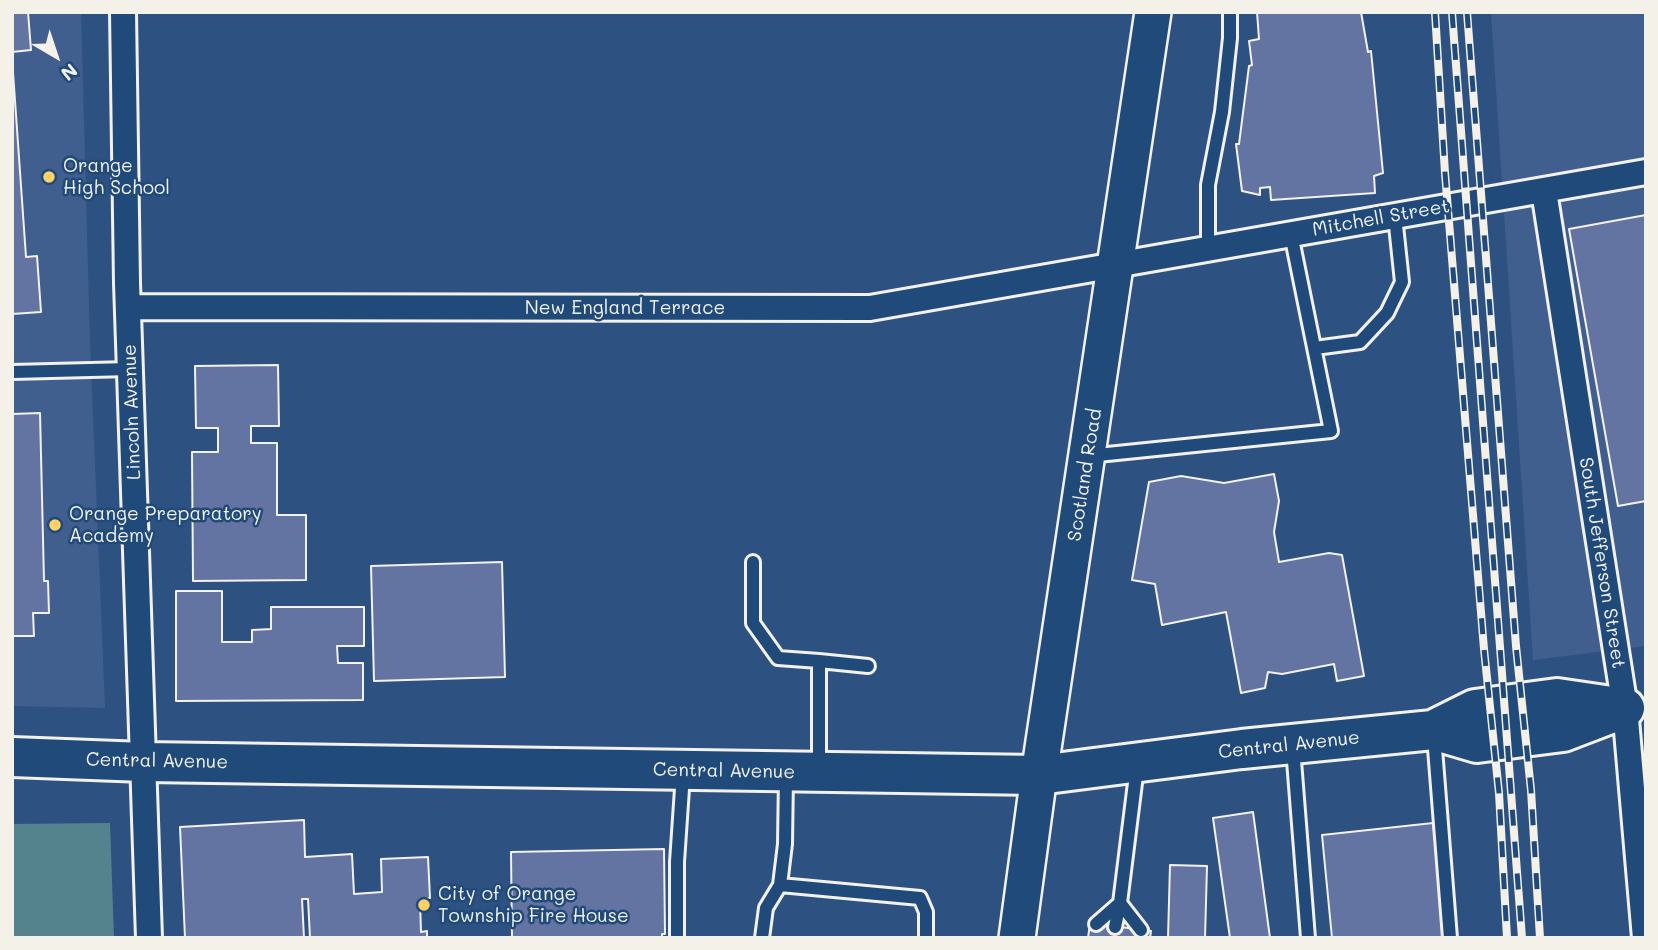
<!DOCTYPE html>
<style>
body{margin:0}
#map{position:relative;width:1658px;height:950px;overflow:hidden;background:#2d5282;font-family:Mali,sans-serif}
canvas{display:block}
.frame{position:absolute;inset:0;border:14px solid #f4f1e8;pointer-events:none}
.north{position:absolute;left:21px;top:21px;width:70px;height:70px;-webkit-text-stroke:5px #1f4a7a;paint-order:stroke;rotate:141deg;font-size:19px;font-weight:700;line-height:28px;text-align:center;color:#f4f1e8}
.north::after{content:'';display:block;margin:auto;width:24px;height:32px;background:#f4f1e8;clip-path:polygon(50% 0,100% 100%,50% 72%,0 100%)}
</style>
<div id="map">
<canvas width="1658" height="950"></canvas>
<div class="frame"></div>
<div class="north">N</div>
</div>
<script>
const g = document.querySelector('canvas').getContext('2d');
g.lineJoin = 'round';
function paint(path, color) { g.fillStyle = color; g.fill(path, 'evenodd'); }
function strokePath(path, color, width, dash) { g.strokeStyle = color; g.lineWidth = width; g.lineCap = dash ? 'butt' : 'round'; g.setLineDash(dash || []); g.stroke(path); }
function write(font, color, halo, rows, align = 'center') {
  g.font = font + ' Mali,sans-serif'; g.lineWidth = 5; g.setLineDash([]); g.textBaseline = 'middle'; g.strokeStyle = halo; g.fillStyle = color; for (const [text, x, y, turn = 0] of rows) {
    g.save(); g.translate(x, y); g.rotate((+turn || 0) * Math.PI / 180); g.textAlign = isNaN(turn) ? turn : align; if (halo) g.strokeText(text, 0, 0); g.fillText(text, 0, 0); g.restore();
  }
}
paint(new Path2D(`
 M 12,12 L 81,12 L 90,342 L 105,708 L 12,706 Z
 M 1491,12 L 1646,12 L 1646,646 L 1533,660 Z`), '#415f8e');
paint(new Path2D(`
 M 110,823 L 114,938 L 12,938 L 12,824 Z`), '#55838d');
const building = new Path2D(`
 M 12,12 L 28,12 L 31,50 L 12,52 Z
 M 1257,12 L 1361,12 L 1368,52 L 1371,51 L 1383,173 L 1374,176 L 1375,193 L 1271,200 L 1270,187 L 1260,188 L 1260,195 L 1242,191 L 1236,144 L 1239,144 L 1249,66 L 1252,65 L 1249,41 L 1259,39 Z
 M 12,58 L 26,257 L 37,256 L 41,312 L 12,314 Z
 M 1646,215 L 1646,501 L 1618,506 L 1569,229 Z
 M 278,365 L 279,426 L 251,426 L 251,443 L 277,443 L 277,515 L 306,515 L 306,580 L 193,581 L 192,452 L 218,452 L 218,428 L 196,428 L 195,366 Z
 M 40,413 L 44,581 L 48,581 L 49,613 L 33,613 L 34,636 L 12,636 L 12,414 Z
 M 1274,474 L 1279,501 L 1274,532 L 1279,562 L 1329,553 L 1342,555 L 1364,676 L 1337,681 L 1334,664 L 1282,674 L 1268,672 L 1265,688 L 1241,693 L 1226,612 L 1162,625 L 1155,584 L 1132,580 L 1149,482 L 1181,476 L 1224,483 Z
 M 502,562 L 505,677 L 374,681 L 371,566 Z
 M 176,591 L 222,591 L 222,642 L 252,642 L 252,630 L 271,629 L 271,607 L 364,607 L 364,646 L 337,646 L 338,663 L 363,663 L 363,700 L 176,701 Z
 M 1253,812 L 1270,938 L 1230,938 L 1213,818 Z
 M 304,820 L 305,857 L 352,854 L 354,894 L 382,892 L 381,859 L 428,857 L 430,898 L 420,899 L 421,932 L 427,931 L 427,938 L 310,938 L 308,899 L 302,899 L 304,938 L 185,938 L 180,827 Z
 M 1433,823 L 1445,938 L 1332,938 L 1322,835 Z
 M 664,849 L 665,934 L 662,934 L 662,938 L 512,938 L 511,852 Z
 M 1170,865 L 1207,866 L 1205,938 L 1168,938 Z
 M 1090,923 L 1151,931 L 1150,938 L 1088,938 Z`);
paint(building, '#6373a2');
strokePath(building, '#f4f1e8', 2);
const service = new Path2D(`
 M 1208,248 L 1208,185 L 1222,112 L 1230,38 L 1230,12
 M 1315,348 L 1360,342 L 1387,313 L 1402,282 L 1395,216
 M 12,372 L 130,369
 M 1088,456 L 1331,431 L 1291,234
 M 753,562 L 753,623 L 778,658 L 819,661
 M 1434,736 L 1450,938
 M 1293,748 L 1308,938
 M 1137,767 L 1120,903 L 1141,930
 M 819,768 L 819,661 L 868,666
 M 780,885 L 920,898 L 926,912 L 926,938
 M 1096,924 L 1120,903
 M 1115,927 L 1120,903
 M 677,938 L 677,862 L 683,774
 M 762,938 L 766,908 L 780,885 L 785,844 L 786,775`);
const minor = new Path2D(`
 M 123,12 L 127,283 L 149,938
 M 1544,191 L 1625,708 L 1645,938
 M 129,307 L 870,308 L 1646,172`);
const secondary = new Path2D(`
 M 1017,938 L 1039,775 L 1153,12`);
const primary = new Path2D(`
 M 1433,730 L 1477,743 L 1563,732 L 1623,709
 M 12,757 L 144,762 L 1039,775 L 1242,749 L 1433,730 L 1475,709 L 1557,698 L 1625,708`);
strokePath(service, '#f4f1e8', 18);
strokePath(minor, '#f4f1e8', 30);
strokePath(secondary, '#f4f1e8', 40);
strokePath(primary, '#f4f1e8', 44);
strokePath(service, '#1f4a7a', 12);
strokePath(minor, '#1f4a7a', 24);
strokePath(secondary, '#1f4a7a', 35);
strokePath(primary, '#1f4a7a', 38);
const rail = new Path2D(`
 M 1435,12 L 1445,173 L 1484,649 L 1499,793 L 1507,938
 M 1452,12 L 1522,938
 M 1467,12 L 1516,646 L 1531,790 L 1540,938`);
strokePath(rail, '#f4f1e8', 8);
strokePath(rail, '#1f4a7a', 5, [16]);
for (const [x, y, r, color] of [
 [49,177,7,"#ffd166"],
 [55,525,7,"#ffd166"],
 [424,905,7,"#ffd166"]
]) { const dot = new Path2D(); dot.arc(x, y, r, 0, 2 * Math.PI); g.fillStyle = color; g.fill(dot); strokePath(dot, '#1f4a7a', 2.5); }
write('19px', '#f4f1e8', '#1f4a7a', [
 ["Orange",63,166],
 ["High School",63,188],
 ["Orange Preparatory",69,514],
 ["Academy",69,536],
 ["City of Orange",438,894],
 ["Township Fire House",438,916]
], 'left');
write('19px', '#f4f1e8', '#1f4a7a', [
 ["Mitchell Street",1381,218,-10],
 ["New England Terrace",625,308],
 ["Lincoln Avenue",132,412,-92],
 ["Scotland Road",1085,475,-81],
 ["South Jefferson Street",1602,563,81],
 ["Central Avenue",1289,745,-6],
 ["Central Avenue",157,761,1],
 ["Central Avenue",724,771,1]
]);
</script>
